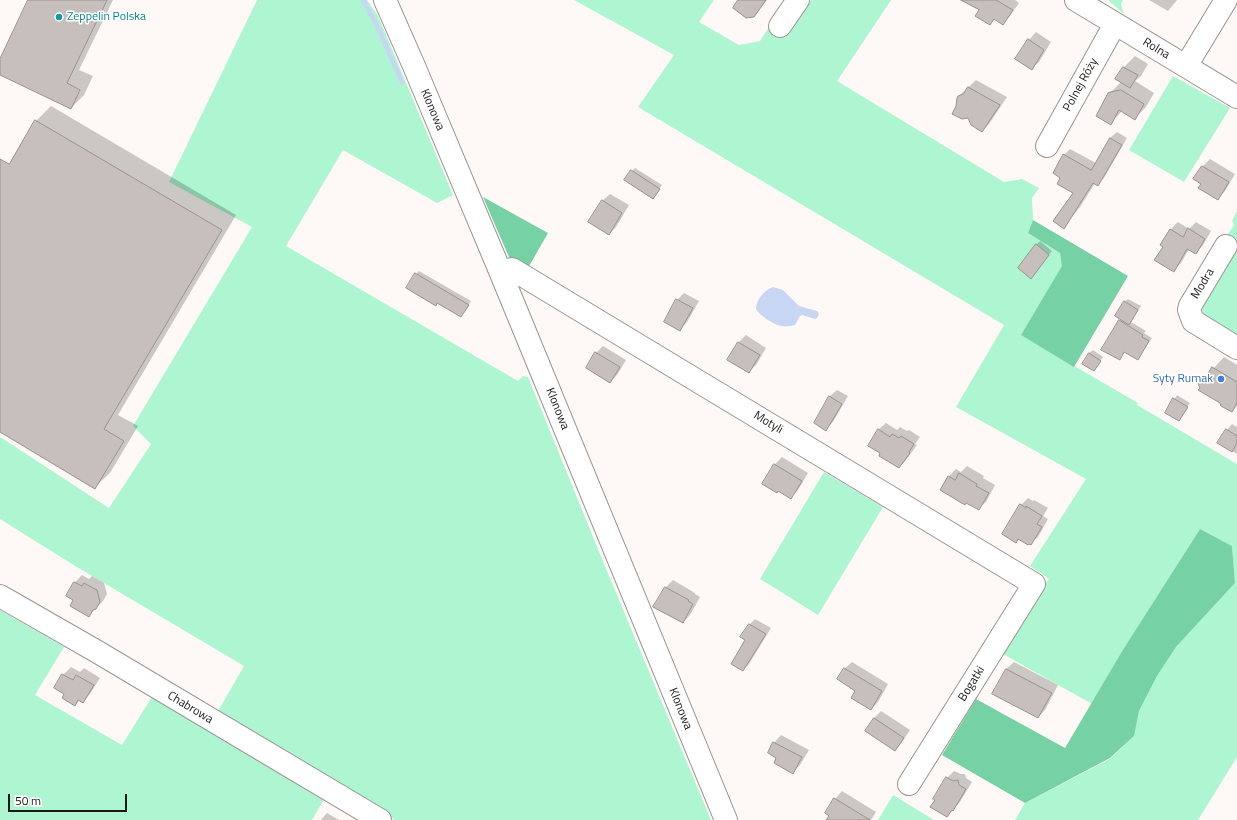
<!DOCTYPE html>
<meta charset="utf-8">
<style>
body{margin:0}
#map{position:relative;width:1237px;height:820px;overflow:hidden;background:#fef9f7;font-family:"Titillium Web",sans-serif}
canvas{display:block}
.scale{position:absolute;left:8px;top:794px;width:119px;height:18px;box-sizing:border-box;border:2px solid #1a1716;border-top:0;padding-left:5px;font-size:12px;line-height:14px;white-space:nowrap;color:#1a1716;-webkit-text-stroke:3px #fff;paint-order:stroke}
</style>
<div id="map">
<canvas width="1237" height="820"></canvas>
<div class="scale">50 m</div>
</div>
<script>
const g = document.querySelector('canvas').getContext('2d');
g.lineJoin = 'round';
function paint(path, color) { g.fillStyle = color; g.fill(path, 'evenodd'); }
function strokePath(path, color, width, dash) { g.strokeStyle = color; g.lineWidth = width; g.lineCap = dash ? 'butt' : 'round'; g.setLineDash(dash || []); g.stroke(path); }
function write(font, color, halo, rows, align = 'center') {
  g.font = font + ' "Titillium Web",sans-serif'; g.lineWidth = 3; g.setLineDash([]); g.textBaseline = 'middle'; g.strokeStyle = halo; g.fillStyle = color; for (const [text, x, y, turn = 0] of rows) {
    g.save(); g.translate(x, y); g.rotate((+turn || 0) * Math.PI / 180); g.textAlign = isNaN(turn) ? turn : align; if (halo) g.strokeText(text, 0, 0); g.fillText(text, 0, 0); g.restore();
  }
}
paint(new Path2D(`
 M 257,0 L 367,0 L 378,16 L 453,195 L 437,203 L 343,150 L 286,246 L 518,381 L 523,376 L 528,377 L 602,559 L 711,820 L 395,820 L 303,767 L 217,713 L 244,666 L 72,564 L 0,519 L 0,437 L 109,508 L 151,444 L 133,426 L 252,227 L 169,182 Z
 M 574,0 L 714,0 L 699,22 L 739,45 L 760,41 L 773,21 L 788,33 L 811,0 L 891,0 L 837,81 L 1004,182 L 1022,179 L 1039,188 L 1032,198 L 1033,220 L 1028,233 L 1060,253 L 1063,266 L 1021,335 L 1138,403 L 1137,405 L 1237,464 L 1237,757 L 1198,820 L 1015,820 L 1025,803 L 1110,759 L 1133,737 L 1139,711 L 1157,676 L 1176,647 L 1235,583 L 1232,546 L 1200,529 L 1124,648 L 1092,704 L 1003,654 L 1035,598 L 1049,579 L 1030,566 L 1086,479 L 956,407 L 1004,325 L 638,107 L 674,55 Z
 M 1108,0 L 1123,0 L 1121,4 L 1124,14 Z
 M 1173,76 L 1230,108 L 1184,182 L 1129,150 Z
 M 1237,211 L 1237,340 L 1204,319 L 1202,309 L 1236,250 L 1223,242 L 1234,225 L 1232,221 Z
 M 824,472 L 883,507 L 818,615 L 760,579 Z
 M 0,610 L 64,647 L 35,695 L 122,745 L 155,692 L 327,794 L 312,820 L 0,820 Z
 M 893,795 L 934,820 L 878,820 Z`), '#aef5d1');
paint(new Path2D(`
 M 483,197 L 548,233 L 528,268 L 509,257 Z
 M 1033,220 L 1128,276 L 1074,367 L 1021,335 L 1062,266 L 1060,253 L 1028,233 Z
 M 1200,529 L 1232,546 L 1235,583 L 1176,647 L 1157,676 L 1139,711 L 1134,736 L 1110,758 L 1025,803 L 942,755 L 976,699 L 1065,748 L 1124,648 Z`), '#76d1a5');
paint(new Path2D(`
 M 773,287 L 783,290 L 799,306 L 817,311 L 819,314 L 817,318 L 815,319 L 802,315 L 800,316 L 795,325 C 790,326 786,327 781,326 C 773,324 760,316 756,309 C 756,300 764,290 773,287 Z`), '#c7d6f3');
paint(new Path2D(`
 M 29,0 L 113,0 L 79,70 L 93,76 L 84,95 L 71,108 L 0,73 L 0,61 Z
 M 740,0 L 767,0 L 754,16 Z
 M 963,0 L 1015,0 L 1019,3 L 1010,16 L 1003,23 L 995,18 L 990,24 L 980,9 Z
 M 1149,0 L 1177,0 L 1168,11 Z
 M 1036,32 L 1051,42 L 1039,62 L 1031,69 L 1029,40 Z
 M 1135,56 L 1148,64 L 1141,76 L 1135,81 L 1154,93 L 1146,107 L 1135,118 L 1122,111 L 1111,123 L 1109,94 L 1121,82 L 1124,67 Z
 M 976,80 L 1007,97 L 989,124 L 982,131 L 957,106 L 959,96 Z
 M 51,106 L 236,215 L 118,415 L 138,426 L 110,473 L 95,487 L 0,431 L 0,181 L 36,121 Z
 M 1117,132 L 1127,138 L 1104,178 L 1098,184 L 1095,183 L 1080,207 L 1063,228 L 1075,193 L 1062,177 L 1064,155 L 1070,149 L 1096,163 L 1110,138 Z
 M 1210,159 L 1235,174 L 1225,191 L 1218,199 L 1202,183 L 1195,179 L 1203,166 Z
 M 635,168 L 662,185 L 653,198 L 632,171 Z
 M 610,194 L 629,205 L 616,227 L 609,234 L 602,201 Z
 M 1178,222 L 1189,229 L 1196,222 L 1211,231 L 1203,245 L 1196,253 L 1189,249 L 1181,263 L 1173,271 L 1164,246 L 1170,230 Z
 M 1040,241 L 1052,251 L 1031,278 L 1036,245 Z
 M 419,271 L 471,301 L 461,316 L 438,302 L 436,305 L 416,274 Z
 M 684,293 L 699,301 L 687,322 L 680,330 L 677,300 Z
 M 1128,299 L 1141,306 L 1131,322 L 1146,331 L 1144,333 L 1152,338 L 1138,359 L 1125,351 L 1119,359 L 1120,321 L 1121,319 L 1124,302 Z
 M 746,335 L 766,348 L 756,365 L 748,372 L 728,360 L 739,342 Z
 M 603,346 L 626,360 L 617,375 L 610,382 L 596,353 Z
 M 1093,350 L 1103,357 L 1094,370 L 1089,353 Z
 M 1224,357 L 1237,365 L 1237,406 L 1232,411 L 1200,383 Z
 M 837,390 L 848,396 L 833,422 L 826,429 L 829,397 Z
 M 1177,395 L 1190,403 L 1179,420 L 1166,412 Z
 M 886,423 L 897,430 L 900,427 L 907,431 L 909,430 L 920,437 L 915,444 L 917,445 L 906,460 L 899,467 L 882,453 L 878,430 Z
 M 1232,424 L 1237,427 L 1237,454 L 1219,443 L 1227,430 Z
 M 782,457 L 808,473 L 798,490 L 791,497 L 763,484 L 775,464 Z
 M 967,466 L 984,476 L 983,478 L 995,485 L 986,502 L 978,509 L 942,489 L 949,476 L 956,469 L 961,472 Z
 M 1028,498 L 1033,501 L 1034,500 L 1048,508 L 1043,516 L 1048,519 L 1038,537 L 1030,544 L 1019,538 L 1016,541 L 1021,505 Z
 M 82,575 L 89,579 L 92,576 L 104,583 L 107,594 L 103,601 L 89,615 L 75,600 L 75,582 Z
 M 673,580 L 695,593 L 695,594 L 700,597 L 690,615 L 683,622 L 666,587 Z
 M 755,619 L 771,628 L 749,664 L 743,670 L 747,640 L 742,637 L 750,624 Z
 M 852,662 L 888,684 L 878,702 L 871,709 L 856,690 L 844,669 Z
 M 1014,662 L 1058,685 L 1045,710 L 1038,717 L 1006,669 Z
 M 71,667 L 80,672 L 84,668 L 100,678 L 90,694 L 83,702 L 80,700 L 75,704 L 63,675 Z
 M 881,711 L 910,730 L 902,742 L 895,750 L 866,731 L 874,718 Z
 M 781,735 L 809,750 L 800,765 L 793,772 L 778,757 L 769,752 L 774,743 Z
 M 954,771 L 961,774 L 965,774 L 966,778 L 972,782 L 960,802 L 947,816 L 936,799 L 947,778 Z
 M 842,791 L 876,812 L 871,820 L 831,820 L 835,799 Z
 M 327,813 L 339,820 L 321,820 Z`), '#0003');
strokePath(new Path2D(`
 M 363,0 L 377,26 L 402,82`), '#c7d6f3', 4.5);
const building = new Path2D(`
 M 28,0 L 107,0 L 67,83 L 80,90 L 71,109 L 0,75 L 0,59 Z
 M 738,0 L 766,0 L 754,17 L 746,18 L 733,8 Z
 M 961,0 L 996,0 L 1013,10 L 1003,25 L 994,19 L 990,25 L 975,16 L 979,10 Z
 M 1028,39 L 1044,50 L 1032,70 L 1015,59 Z
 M 1123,67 L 1138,75 L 1130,88 L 1115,79 Z
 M 968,87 L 1000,105 L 982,132 L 971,125 L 968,118 L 962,119 L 952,114 L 956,106 L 957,98 L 958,96 L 963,94 Z
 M 1121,90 L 1144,104 L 1135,120 L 1119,110 L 1111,125 L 1096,116 L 1108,93 Z
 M 35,120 L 222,230 L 104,429 L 124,441 L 95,489 L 0,432 L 0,159 L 9,164 Z
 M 1110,138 L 1122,145 L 1098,186 L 1093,183 L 1064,229 L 1053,221 L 1073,193 L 1057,184 L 1060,178 L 1053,173 L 1063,154 L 1091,170 Z
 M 1202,166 L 1229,182 L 1218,200 L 1198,188 L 1201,184 L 1193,179 Z
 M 631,170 L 660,189 L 653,199 L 624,180 Z
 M 602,200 L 622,213 L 609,235 L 588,222 Z
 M 1188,228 L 1205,239 L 1196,254 L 1187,249 L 1174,272 L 1154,260 L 1163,247 L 1160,245 L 1170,229 L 1183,237 Z
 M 1036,244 L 1049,255 L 1031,279 L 1018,268 Z
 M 415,273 L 469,305 L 461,317 L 437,303 L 436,306 L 406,288 Z
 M 676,299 L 693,308 L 680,331 L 664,322 Z
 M 1124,301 L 1138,310 L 1129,325 L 1115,316 Z
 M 1119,320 L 1143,335 L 1142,337 L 1149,341 L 1138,360 L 1124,352 L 1120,360 L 1101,350 Z
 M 738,342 L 760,355 L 749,373 L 727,360 Z
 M 595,352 L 620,367 L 610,383 L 586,368 Z
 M 1089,353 L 1101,361 L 1094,371 L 1082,364 Z
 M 1212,367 L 1237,382 L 1237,403 L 1232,412 L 1221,406 L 1220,403 L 1198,390 L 1200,388 L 1198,383 L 1204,381 Z
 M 829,396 L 842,404 L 826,431 L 814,423 Z
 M 1173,398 L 1188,407 L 1179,421 L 1165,413 Z
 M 878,429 L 890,437 L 892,434 L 899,438 L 901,436 L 914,444 L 909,452 L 910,453 L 899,468 L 879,456 L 880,453 L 868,446 Z
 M 1226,429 L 1237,436 L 1237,443 L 1232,452 L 1217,443 Z
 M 774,464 L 802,481 L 791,499 L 778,491 L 777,493 L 762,484 Z
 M 959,473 L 977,484 L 976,486 L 989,493 L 979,510 L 966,503 L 965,505 L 940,490 L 948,476 L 955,480 Z
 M 1020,504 L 1026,508 L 1026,506 L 1042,516 L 1037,524 L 1042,527 L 1031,545 L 1029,544 L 1028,545 L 1018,539 L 1016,543 L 1002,534 Z
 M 74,582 L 82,586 L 84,583 L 97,590 L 100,602 L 96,609 L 93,610 L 89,617 L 70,606 L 73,600 L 66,596 Z
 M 665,587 L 689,600 L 688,601 L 693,604 L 683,623 L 653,607 Z
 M 749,624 L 766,634 L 743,671 L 731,664 L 745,640 L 740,637 Z
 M 844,668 L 882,691 L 871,710 L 851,698 L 855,691 L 837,679 Z
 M 1006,669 L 1052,693 L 1038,718 L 992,694 Z
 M 62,674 L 73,680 L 76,675 L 94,685 L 83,703 L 78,700 L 75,706 L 62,698 L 64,694 L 54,688 Z
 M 874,718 L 904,738 L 895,751 L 865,731 Z
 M 773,742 L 802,757 L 793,774 L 774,763 L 776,758 L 768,753 Z
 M 946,777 L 953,781 L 958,780 L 959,785 L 966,789 L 953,811 L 952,810 L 947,817 L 930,807 L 935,800 L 933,799 Z
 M 834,798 L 870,820 L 826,820 L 829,816 L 825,813 Z`);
paint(building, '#c7bfbc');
strokePath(building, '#99928f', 1);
const minor = new Path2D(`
 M 385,0 L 414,66 L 500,271 L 726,820
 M 1076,0 L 1237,97
 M 780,26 L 798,0
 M 1186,66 L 1226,0
 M 1047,146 L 1115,24
 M 1226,246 L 1190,306 L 1189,310 L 1193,321 L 1237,348
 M 500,271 L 512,269 L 1034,584 L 909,784
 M 0,596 L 96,651 L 380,820`);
strokePath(minor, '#9b9491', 24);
strokePath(minor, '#fff', 22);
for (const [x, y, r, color] of [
 [59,17,4,"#0f9aa8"],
 [1221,379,4,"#3f7fe0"]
]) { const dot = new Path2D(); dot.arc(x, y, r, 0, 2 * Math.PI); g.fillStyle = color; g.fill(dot); strokePath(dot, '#fff', 1.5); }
write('12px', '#0d838f', '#fff', [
 ["Zeppelin Polska",67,17]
], 'left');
write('12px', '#1a1716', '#fff', [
 ["Rolna",1156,49,31],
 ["Polnej Róży",1081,85,-61],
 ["Klonowa",432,110,67],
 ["Modra",1203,284,-59],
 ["Klonowa",557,409,68],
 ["Motyli",768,423,31],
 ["Bogatki",972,684,-58],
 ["Chabrowa",190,708,31],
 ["Klonowa",680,709,68]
]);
write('12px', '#366cbe', '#fff', [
 ["Syty Rumak",1213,379]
], 'right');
</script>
